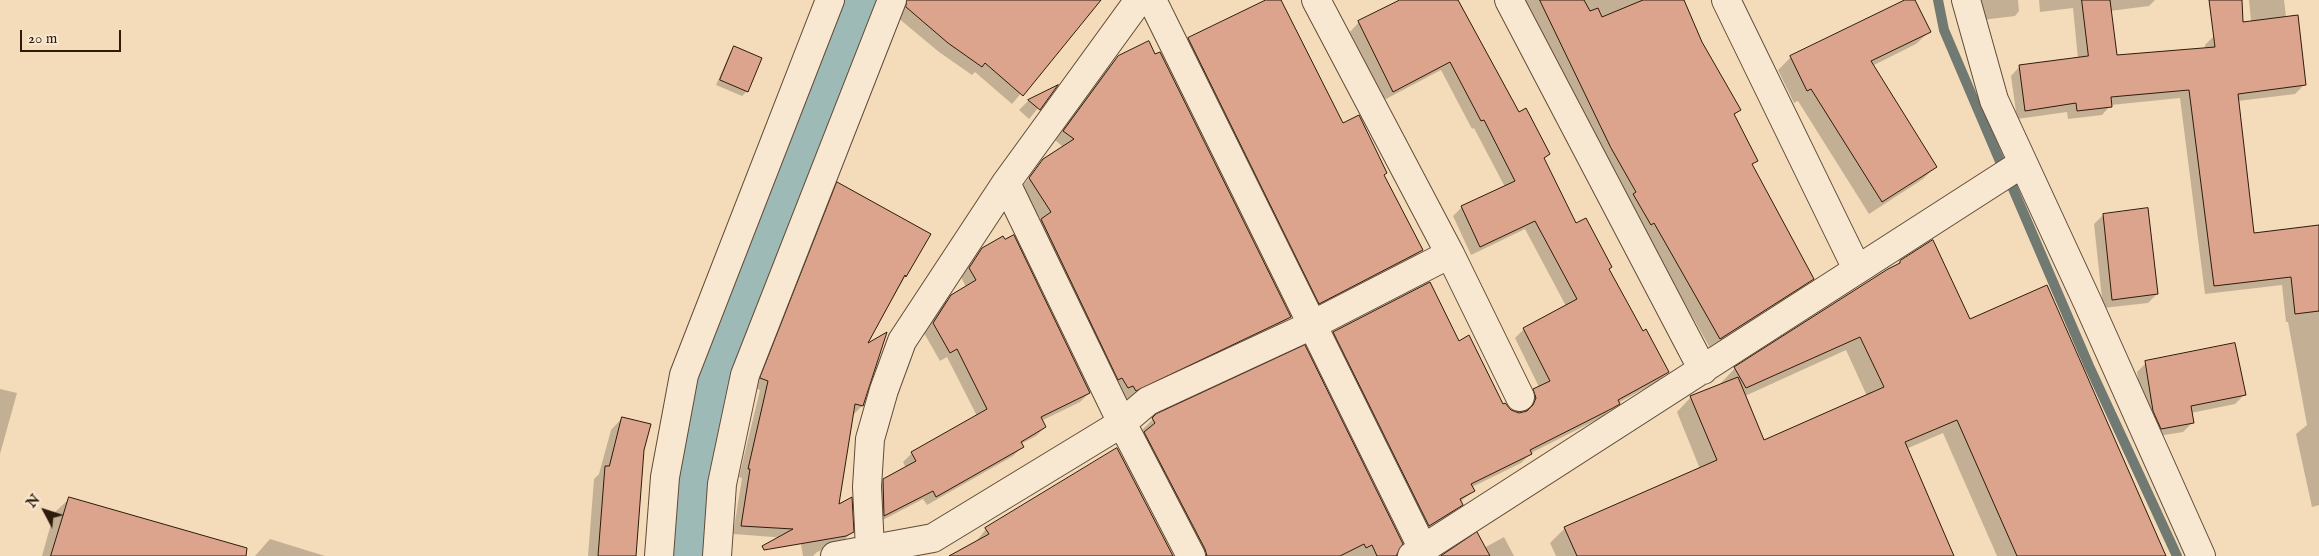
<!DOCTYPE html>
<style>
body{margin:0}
#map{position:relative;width:2319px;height:556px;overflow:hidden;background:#f4dcba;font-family:"IM FELL English",serif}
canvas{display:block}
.north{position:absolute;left:20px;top:486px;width:50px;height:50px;-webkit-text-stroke:4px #f8e8d2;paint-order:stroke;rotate:310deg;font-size:14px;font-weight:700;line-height:20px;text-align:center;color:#2e1b0b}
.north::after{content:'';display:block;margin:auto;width:18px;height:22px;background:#2e1b0b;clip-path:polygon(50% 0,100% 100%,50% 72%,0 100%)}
.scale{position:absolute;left:20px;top:30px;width:101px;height:22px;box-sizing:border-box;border:2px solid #2e1b0b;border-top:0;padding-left:6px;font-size:15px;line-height:18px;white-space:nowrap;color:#2e1b0b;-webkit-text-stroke:4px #f8e8d2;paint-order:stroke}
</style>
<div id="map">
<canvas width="2319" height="556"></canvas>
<div class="north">N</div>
<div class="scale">20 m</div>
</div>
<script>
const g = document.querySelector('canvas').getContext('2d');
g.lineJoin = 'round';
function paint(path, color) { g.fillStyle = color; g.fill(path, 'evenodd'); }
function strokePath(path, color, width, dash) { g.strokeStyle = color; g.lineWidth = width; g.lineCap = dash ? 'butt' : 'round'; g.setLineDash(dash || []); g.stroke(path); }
paint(new Path2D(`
 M 903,0 L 1099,0 L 1012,104 L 975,72 L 972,75 L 939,52 L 897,17 Z
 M 1268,0 L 1280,0 L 1343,125 L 1421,250 L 1412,259 L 1310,312 L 1180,48 L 1189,39 Z
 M 1403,0 L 1458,0 L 1518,113 L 1549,154 L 1543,160 L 1576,225 L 1608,270 L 1642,333 L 1668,372 L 1658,381 L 1618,403 L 1602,417 L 1531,453 L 1521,463 L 1472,487 L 1474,491 L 1460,502 L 1461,504 L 1452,514 L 1420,534 L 1325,342 L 1334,333 L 1458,342 L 1502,405 L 1519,414 L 1525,412 L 1525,399 L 1539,387 L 1515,338 L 1524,329 L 1566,306 L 1525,229 L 1471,255 L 1453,216 L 1462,207 L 1505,187 L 1474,128 L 1472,129 L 1441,70 L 1384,100 L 1350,32 L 1359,22 Z
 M 1525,0 L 1682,0 L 1700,42 L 1740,110 L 1733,116 L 1756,160 L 1751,165 L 1812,279 L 1803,288 L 1710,348 L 1602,157 Z
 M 1908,0 L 1914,0 L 1929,32 L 1916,44 L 1872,66 L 1936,166 L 1923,179 L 1869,214 L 1798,101 L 1794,103 L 1778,70 L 1791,57 Z
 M 1979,0 L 2018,0 L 2019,11 L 2015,16 L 1982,20 Z
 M 2039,0 L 2155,0 L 2149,6 L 2110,11 L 2115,57 L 2205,49 L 2205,45 L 2214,36 L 2252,31 L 2249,0 L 2284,0 L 2286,17 L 2305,84 L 2295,94 L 2238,101 L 2253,234 L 2319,227 L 2319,505 L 2312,507 L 2296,434 L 2307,425 L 2288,322 L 2286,322 L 2282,285 L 2205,294 L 2180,98 L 2111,105 L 2102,115 L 2068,119 L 2067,112 L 2017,119 L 2011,76 L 2020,66 L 2078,59 L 2073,8 L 2040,12 Z
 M 734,48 L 747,91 L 742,96 L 716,85 L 730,53 Z
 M 1118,57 L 1290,317 L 1281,326 L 1126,399 L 1123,394 L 1118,397 L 1032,229 L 1041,220 L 1021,188 L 1044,160 L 1063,147 L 1055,140 L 1109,67 Z
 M 1054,89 L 1029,119 L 1019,110 L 1028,101 Z
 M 838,184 L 929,235 L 865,347 L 862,406 L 853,415 L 837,506 L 852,532 L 843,541 L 817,552 L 813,556 L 803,556 L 800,539 L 733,534 L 742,478 L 739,477 L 760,390 L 752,387 L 829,193 Z
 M 2103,215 L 2157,294 L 2148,303 L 2103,308 L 2094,224 Z
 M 983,249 L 1089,393 L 1080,402 L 1041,421 L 1045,427 L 1036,436 L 1021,444 L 1022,447 L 1013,456 L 927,505 L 923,499 L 875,524 L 875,490 L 884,480 L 906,468 L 903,462 L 912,453 L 977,416 L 947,357 L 940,361 L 924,333 L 942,305 L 952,296 L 966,287 L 961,277 Z
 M 1900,262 L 1969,320 L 2165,556 L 1997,556 L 1943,433 L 1906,449 L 1953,556 L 1556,556 L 1550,543 L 1565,528 L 1700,469 L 1677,412 L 1691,397 L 1722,385 L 1721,383 L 1735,368 ZM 1846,350 L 1867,396 L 1764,441 L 1745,396 Z
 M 2146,363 L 2245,394 L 2235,404 L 2191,413 L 2192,423 L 2183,432 L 2152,437 L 2144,420 L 2137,372 Z
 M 0,389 L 17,393 L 0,454 Z
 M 622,418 L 634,556 L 588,556 L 594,479 L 599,474 L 611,430 Z
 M 1153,419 L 1395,556 L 1190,556 L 1140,432 Z
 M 69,499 L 200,556 L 42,556 L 54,513 Z
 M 986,529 L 1172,556 L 951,556 L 975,543 Z
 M 1504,537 L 1514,556 L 1441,556 L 1484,548 Z
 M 270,539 L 325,556 L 255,556 Z`), '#0003');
strokePath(new Path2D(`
 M 1938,0 L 1944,30 L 2005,173
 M 2011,184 L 2089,366 L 2177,556`), '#717a72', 10);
strokePath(new Path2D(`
 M 682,556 L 693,466 L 717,360 L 859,0`), '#9ebab7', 61);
const building = new Path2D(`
 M 907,0 L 1101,0 L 1023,96 L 985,63 L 982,67 L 948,43 L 906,7 Z
 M 1266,0 L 1281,0 L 1343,123 L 1359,115 L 1387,173 L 1384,175 L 1423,250 L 1319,304 L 1188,38 Z
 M 1400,0 L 1458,0 L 1519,112 L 1526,108 L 1550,154 L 1544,158 L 1576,223 L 1586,218 L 1612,267 L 1609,269 L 1643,331 L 1646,329 L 1669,372 L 1618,400 L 1620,404 L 1613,408 L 1530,450 L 1532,454 L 1471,484 L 1475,491 L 1460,499 L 1463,505 L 1429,526 L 1333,332 L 1430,282 L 1459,341 L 1469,335 L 1503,404 L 1505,403 L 1511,410 L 1519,413 L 1527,411 L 1533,405 L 1536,398 L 1533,389 L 1550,381 L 1523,328 L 1577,299 L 1535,221 L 1480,247 L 1461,206 L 1515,181 L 1484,120 L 1481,121 L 1450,62 L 1393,92 L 1358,21 Z
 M 1540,0 L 1584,0 L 1590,11 L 1598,8 L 1602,17 L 1643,0 L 1684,0 L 1702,42 L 1741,110 L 1734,114 L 1758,161 L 1752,164 L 1814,279 L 1720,339 L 1654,223 L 1651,225 L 1633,194 L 1636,192 L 1611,148 Z
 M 1905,0 L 1915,0 L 1931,32 L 1871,61 L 1937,167 L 1882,202 L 1811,89 L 1807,91 L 1790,56 Z
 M 2082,0 L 2110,0 L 2117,55 L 2215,47 L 2209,0 L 2242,0 L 2243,22 L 2298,15 L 2306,85 L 2238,94 L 2254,233 L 2319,225 L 2319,311 L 2295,314 L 2291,277 L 2214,286 L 2189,90 L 2111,97 L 2112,107 L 2077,111 L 2076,103 L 2025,111 L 2019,65 L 2088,56 Z
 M 1149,41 L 1155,54 L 1160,52 L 1291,317 L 1136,391 L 1133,386 L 1128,388 L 1122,378 L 1118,380 L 1041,219 L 1051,212 L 1029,178 L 1043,159 L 1074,139 L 1063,131 L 1118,56 Z
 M 734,46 L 762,58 L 748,92 L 720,80 Z
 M 1058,85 L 1040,110 L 1028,100 Z
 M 837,182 L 931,234 L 906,277 L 905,275 L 868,343 L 887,332 L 863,406 L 855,404 L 839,504 L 852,497 L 854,532 L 846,536 L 764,550 L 762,546 L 793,529 L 741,526 L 750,469 L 748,469 L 768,381 L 760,378 Z
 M 2148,208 L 2158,294 L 2112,300 L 2103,214 Z
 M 1014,235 L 1090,393 L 1041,417 L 1046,427 L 1021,442 L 1024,447 L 936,497 L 933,491 L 884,516 L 883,479 L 916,461 L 911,452 L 987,409 L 957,349 L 950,353 L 933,323 L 951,295 L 976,280 L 969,268 L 982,248 L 1003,236 L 1005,239 Z
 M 1933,240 L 1970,319 L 2047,285 L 2166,556 L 2017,556 L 1957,420 L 1905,442 L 1954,556 L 1577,556 L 1564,527 L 1717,460 L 1690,396 L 1738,377 L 1764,440 L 1884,387 L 1860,337 L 1746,388 L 1734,367 L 1888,269 L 1900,263 L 1900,261 Z
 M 2235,343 L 2246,395 L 2191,406 L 2194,423 L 2161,429 L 2153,411 L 2145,361 Z
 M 1305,345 L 1403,544 L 1396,556 L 1377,556 L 1372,545 L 1366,548 L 1364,544 L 1340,556 L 1207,556 L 1205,549 L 1144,432 L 1155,423 L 1152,418 L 1156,414 Z
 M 622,417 L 651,424 L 644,450 L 636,556 L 598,556 L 605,466 L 609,466 Z
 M 1117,448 L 1173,556 L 949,556 L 989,534 L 985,528 Z
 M 69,497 L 247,548 L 246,556 L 51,556 Z
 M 1477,532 L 1490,556 L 1441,556 Z`);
paint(building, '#dca48d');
strokePath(building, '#2e1b0b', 1);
const minor = new Path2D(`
 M 1152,0 L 1423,549
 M 1316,0 L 1450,254 L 1520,397
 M 1509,0 L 1703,370
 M 1726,0 L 1857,269
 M 1966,0 L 1994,100 L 2087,301 L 2201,556
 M 1006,183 L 1122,423 L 1191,556
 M 870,549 L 867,487 L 870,439 L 884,390 L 902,341 L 1006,183 L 1139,0
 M 659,556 L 665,477 L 684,375 L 830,0
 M 717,556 L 722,484 L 745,375 L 892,0
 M 835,556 L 933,538 L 1122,423 L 1148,401 L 1312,325 L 1450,254
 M 1412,556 L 2023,163`);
strokePath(minor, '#604b37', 30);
strokePath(minor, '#f8e8d2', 28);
</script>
